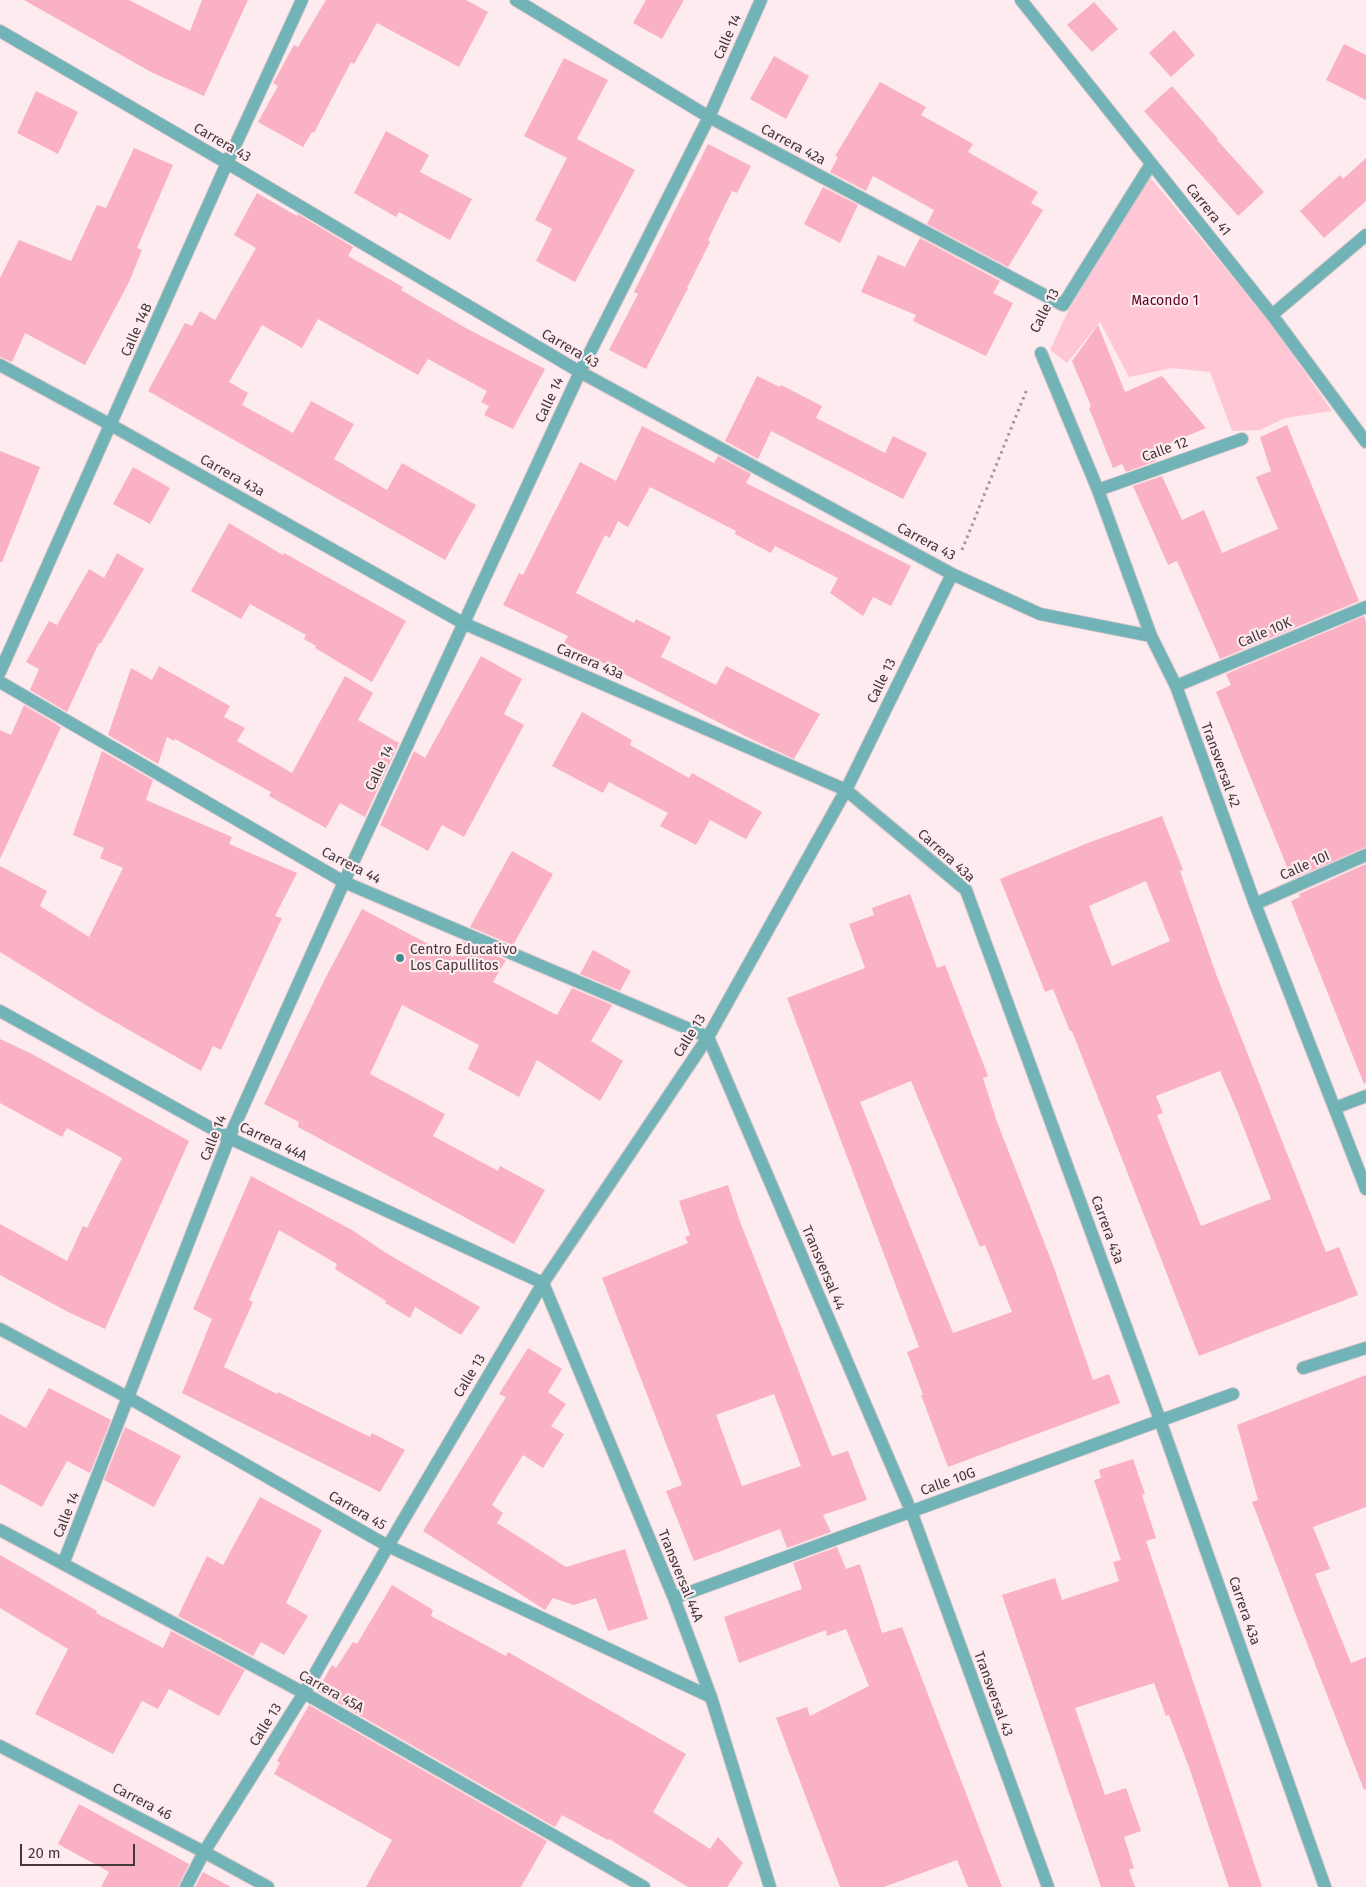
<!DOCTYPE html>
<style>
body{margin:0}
#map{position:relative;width:1366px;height:1887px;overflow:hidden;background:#fdebef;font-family:"Fira Sans",sans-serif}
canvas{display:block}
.scale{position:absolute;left:20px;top:1844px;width:115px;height:22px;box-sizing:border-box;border:2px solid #43373a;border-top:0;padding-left:6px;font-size:15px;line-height:18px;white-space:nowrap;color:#43373a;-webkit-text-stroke:4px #fdebef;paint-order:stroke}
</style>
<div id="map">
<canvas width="1366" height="1887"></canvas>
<div class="scale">20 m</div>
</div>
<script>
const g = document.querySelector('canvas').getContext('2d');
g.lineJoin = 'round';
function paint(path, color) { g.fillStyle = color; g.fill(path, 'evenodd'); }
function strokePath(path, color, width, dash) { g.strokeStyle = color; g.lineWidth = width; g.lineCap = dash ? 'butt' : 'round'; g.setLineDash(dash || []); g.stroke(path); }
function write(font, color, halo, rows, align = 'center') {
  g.font = font + ' "Fira Sans",sans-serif'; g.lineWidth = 4.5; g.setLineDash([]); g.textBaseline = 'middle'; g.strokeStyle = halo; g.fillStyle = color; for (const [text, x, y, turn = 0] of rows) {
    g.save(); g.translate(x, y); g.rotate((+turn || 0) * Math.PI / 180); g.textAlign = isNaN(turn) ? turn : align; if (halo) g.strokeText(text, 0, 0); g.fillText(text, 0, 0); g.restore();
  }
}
paint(new Path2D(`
 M 1150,177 L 1268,320 L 1332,411 L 1285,418 L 1260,430 L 1232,431 L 1210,372 L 1172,368 L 1129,377 L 1100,322 L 1067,363 L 1050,350 L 1070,307 Z`), '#ffc7d5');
paint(new Path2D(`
 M 24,0 L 129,0 L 190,31 L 202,0 L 248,0 L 204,96 L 151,72 Z
 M 326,0 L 466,0 L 488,12 L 459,67 L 377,23 L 354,64 L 351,62 L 314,133 L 312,132 L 303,147 L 258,122 L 278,86 L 273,83 L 294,45 L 298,47 Z
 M 646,0 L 684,0 L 662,39 L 633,23 Z
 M 1094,2 L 1118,29 L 1092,52 L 1067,25 Z
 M 1174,30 L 1195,55 L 1171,77 L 1149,53 Z
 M 1344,44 L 1366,55 L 1366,100 L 1326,80 Z
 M 774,56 L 809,76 L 786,119 L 750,99 Z
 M 564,58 L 608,80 L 577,139 L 635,170 L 575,282 L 536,261 L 552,229 L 535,220 L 572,148 L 567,158 L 524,136 Z
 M 880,82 L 926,107 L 921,115 L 973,144 L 968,152 L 1038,192 L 1031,203 L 1043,210 L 1008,267 L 927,224 L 934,210 L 873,176 L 866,191 L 830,172 L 838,157 L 835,156 Z
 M 1172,86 L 1218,139 L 1217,140 L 1264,192 L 1238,216 L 1144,111 Z
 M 36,91 L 78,112 L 58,154 L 17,133 Z
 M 386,131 L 429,155 L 420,172 L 472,199 L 450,240 L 399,212 L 396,217 L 354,193 Z
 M 708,144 L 751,166 L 737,193 L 732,191 L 708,240 L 710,242 L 687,288 L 688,288 L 646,369 L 609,350 L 638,294 L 634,292 Z
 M 134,148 L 173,165 L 137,248 L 142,250 L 129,282 L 85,365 L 25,333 L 12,362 L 0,357 L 0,278 L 19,240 L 71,261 L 97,205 L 106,208 Z
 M 1366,158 L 1366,201 L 1324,238 L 1300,211 L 1340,175 L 1343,179 Z
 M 823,187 L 858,205 L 840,243 L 804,224 Z
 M 257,193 L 297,216 L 298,214 L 353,247 L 348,256 L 403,287 L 401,290 L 464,327 L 545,369 L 513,429 L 484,415 L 489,406 L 481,402 L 487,391 L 428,359 L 418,375 L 318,319 L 302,348 L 262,325 L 229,382 L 248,393 L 242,405 L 293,433 L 311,401 L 354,424 L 334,459 L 387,490 L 402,463 L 476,505 L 445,560 L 148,391 L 185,323 L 192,326 L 200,311 L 215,320 L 256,248 L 234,235 Z
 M 920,238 L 1000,281 L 993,293 L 1013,303 L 986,356 L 913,321 L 916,315 L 861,292 L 878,255 L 905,267 Z
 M 1098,325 L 1125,392 L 1162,376 L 1206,428 L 1151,451 L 1156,461 L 1126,472 L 1122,464 L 1113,468 L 1089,408 L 1091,406 L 1072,361 Z
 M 757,376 L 780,387 L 781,385 L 822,406 L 816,418 L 885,453 L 893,436 L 927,453 L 903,499 L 771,431 L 758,459 L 725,441 Z
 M 1287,425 L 1359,601 L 1220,659 L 1177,561 L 1168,565 L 1133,486 L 1162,476 L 1182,520 L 1204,510 L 1222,553 L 1278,529 L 1256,477 L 1271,471 L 1260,437 Z
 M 642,426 L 714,463 L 718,456 L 751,474 L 746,483 L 911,566 L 891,606 L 873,597 L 863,616 L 830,593 L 838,578 L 775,546 L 771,553 L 735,534 L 736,531 L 650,487 L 628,527 L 618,521 L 610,538 L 605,535 L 576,593 L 634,623 L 636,619 L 671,637 L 661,657 L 716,685 L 726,666 L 820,714 L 794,759 L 747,737 L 564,643 L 568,636 L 503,605 L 519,573 L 523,575 L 580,462 L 616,481 Z
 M 0,451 L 40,467 L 2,562 L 0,562 Z
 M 133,467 L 170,488 L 150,524 L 113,504 Z
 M 229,523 L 283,555 L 284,553 L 406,621 L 372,682 L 315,648 L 316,646 L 304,639 L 306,635 L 250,604 L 241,619 L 191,591 Z
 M 117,553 L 144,569 L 101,643 L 99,643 L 67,712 L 30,690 L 39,669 L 26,662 L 49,621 L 57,625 L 89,569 L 104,578 Z
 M 1364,616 L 1366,621 L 1366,847 L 1292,879 L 1216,692 L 1231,685 L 1226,674 Z
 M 481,656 L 522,679 L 504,714 L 524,725 L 464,837 L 442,825 L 428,851 L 380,825 L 414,751 L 425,758 Z
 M 159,666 L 230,706 L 224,717 L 245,728 L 237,741 L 292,773 L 345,676 L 373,693 L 358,720 L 399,743 L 365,817 L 340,803 L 326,828 L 269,796 L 271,792 L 175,739 L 174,741 L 167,737 L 158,764 L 108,735 L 131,668 L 152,680 Z
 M 24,705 L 61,727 L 0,859 L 0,730 L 11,735 Z
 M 582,712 L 632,740 L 630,745 L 689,778 L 692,773 L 762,812 L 746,839 L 710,820 L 696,845 L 660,826 L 668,813 L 609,782 L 603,793 L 552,766 Z
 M 102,751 L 153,780 L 146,800 L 232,837 L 229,844 L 297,873 L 275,916 L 282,918 L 221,1050 L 213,1046 L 201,1071 L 99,1013 L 0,952 L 0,866 L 47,891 L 40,906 L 89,937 L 123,868 L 100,858 L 104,848 L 73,835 Z
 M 1162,816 L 1183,870 L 1180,871 L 1216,974 L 1326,1252 L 1339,1247 L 1358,1295 L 1199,1356 L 1072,1031 L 1070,1031 L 1053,989 L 1045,992 L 1000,879 L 1088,843 ZM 1146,881 L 1170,941 L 1112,966 L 1089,906 ZM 1220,1071 L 1238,1113 L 1271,1199 L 1201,1226 L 1157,1115 L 1163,1113 L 1156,1096 Z
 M 512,851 L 553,874 L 513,945 L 470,927 Z
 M 1366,864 L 1366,1083 L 1364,1084 L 1291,901 L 1300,897 L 1299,894 Z
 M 910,894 L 937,968 L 945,965 L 988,1076 L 983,1078 L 997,1122 L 1053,1265 L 1093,1380 L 1109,1374 L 1120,1403 L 948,1467 L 921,1395 L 923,1395 L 907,1352 L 919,1347 L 787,998 L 865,968 L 849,924 L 874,915 L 872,908 ZM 911,1081 L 980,1247 L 985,1245 L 1012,1312 L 953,1333 L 860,1102 Z
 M 362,909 L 453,957 L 462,941 L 506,960 L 493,982 L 557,1015 L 572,988 L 612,1005 L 591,1041 L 623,1061 L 600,1101 L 537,1060 L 519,1097 L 468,1069 L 479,1045 L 402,1005 L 370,1074 L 445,1114 L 433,1136 L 498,1171 L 500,1166 L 545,1190 L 514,1244 L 313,1135 L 298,1127 L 299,1122 L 264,1104 L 326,977 Z
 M 593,950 L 631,971 L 620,991 L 580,974 Z
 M 0,1039 L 32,1054 L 189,1141 L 105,1329 L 68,1312 L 0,1275 L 0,1224 L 67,1261 L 83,1226 L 87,1228 L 122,1158 L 67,1128 L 62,1137 L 0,1103 Z
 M 251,1176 L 352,1230 L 386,1253 L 480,1307 L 461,1335 L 415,1307 L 410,1318 L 385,1303 L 386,1301 L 335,1269 L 337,1264 L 279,1230 L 249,1300 L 253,1302 L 224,1367 L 277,1394 L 278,1392 L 370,1437 L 372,1433 L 405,1450 L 380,1492 L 182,1393 L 212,1319 L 193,1309 Z
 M 728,1185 L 739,1219 L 832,1456 L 848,1451 L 867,1500 L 823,1515 L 831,1532 L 787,1548 L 780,1529 L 694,1561 L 666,1491 L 682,1485 L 602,1278 L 688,1243 L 685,1237 L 690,1235 L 679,1201 ZM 774,1394 L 801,1466 L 742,1486 L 716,1415 Z
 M 528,1348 L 562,1369 L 548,1392 L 566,1404 L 551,1426 L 564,1434 L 543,1468 L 523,1455 L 492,1505 L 503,1513 L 497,1523 L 566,1567 L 625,1549 L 648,1619 L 608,1631 L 596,1598 L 574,1605 L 553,1598 L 545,1610 L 423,1531 L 506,1397 L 499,1394 Z
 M 1366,1375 L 1366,1507 L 1313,1527 L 1330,1569 L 1315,1574 L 1351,1663 L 1366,1657 L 1366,1789 L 1364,1790 L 1252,1502 L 1258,1500 L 1237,1425 Z
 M 49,1388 L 111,1420 L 90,1473 L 67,1461 L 42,1507 L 0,1484 L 0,1414 L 26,1428 Z
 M 125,1427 L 181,1456 L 154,1507 L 104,1480 Z
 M 1133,1459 L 1145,1494 L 1142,1495 L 1156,1538 L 1146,1541 L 1262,1887 L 1229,1887 L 1189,1767 L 1169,1715 L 1166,1716 L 1154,1683 L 1075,1708 L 1105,1795 L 1126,1788 L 1141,1831 L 1124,1837 L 1134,1868 L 1129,1870 L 1135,1887 L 1101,1887 L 1002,1595 L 1055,1578 L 1062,1600 L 1119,1581 L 1113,1562 L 1121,1560 L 1094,1480 L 1101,1478 L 1099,1470 Z
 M 260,1497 L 322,1530 L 286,1603 L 308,1616 L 284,1655 L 261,1642 L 253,1656 L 178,1616 L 207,1556 L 223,1565 Z
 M 837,1547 L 846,1569 L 860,1564 L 882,1633 L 902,1627 L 1002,1887 L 968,1887 L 957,1860 L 884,1887 L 840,1887 L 776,1718 L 807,1707 L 810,1716 L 869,1686 L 846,1629 L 827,1636 L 826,1630 L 739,1663 L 724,1617 L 802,1589 L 793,1563 Z
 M 0,1555 L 97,1611 L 96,1613 L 163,1648 L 171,1631 L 245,1670 L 219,1716 L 169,1689 L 158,1709 L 142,1701 L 113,1754 L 35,1714 L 68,1649 L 0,1608 Z
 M 392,1585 L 433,1610 L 431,1616 L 506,1656 L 508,1652 L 686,1754 L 653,1812 L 710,1849 L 718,1837 L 743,1863 L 727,1887 L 688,1887 L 609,1839 L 608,1840 L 562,1815 L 555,1827 L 317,1691 L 332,1665 L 336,1668 L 353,1642 L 357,1644 Z
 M 309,1705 L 547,1841 L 521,1887 L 366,1887 L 392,1840 L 274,1774 L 280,1763 L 277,1761 Z
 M 79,1804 L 189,1864 L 178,1887 L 101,1887 L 109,1872 L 58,1844 Z
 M 203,1872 L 231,1887 L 195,1887 Z`), '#fab1c4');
const minor = new Path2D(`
 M 516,0 L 709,117 L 1063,305 L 1151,164
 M 1021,0 L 1272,315 L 1366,442
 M 0,31 L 227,163 L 580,372 L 952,574 L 1040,614 L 1151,636
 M 1272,315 L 1366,235
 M 1041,353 L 1098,490 L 1151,636 L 1176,686 L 1255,904 L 1366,1189
 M 0,365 L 111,425 L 463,623 L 846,790 L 966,890 L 1160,1420 L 1325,1887
 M 1098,490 L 1242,439
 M 0,672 L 227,163 L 302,0
 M 0,682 L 344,882 L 708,1037 L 911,1511 L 1048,1887
 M 1176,686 L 1366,607
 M 1255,904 L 1366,855
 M 0,1011 L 229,1138 L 543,1283 L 674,1598 L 711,1697 L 770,1887
 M 1335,1108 L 1366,1096
 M 0,1329 L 129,1398 L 388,1546 L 711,1697
 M 1303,1368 L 1366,1348
 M 0,1530 L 304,1693 L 644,1887
 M 63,1564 L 229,1138 L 344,882 L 580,372 L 709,117 L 761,0
 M 674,1598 L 1233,1394
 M 0,1746 L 204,1852 L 268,1887
 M 186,1887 L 204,1852 L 304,1693 L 388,1546 L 543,1283 L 708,1037 L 846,790 L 952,574`);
strokePath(minor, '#d8c7cb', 14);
strokePath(new Path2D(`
 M 962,550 L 1027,389`), '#a49598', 3, [2.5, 4]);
strokePath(minor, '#71b3b6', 12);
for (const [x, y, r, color] of [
 [400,958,5,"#3f888b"]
]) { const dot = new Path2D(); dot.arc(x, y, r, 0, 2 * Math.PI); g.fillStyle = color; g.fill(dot); strokePath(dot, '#fdebef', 2); }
write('14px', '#43373a', '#fdebef', [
 ["Calle 14",728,37,-66],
 ["Carrera 43",222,143,30],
 ["Carrera 42a",793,145,28],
 ["Carrera 41",1208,210,51],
 ["Calle 13",1045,311,-63],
 ["Calle 14B",137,330,-66],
 ["Carrera 43",570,349,30],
 ["Calle 14",550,400,-65],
 ["Calle 12",1165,450,-20],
 ["Carrera 43a",232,476,29],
 ["Carrera 43",926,542,28],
 ["Calle 10K",1265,633,-23],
 ["Carrera 43a",590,662,23],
 ["Calle 13",882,681,-64],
 ["Transversal 42",1220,765,70],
 ["Calle 14",380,768,-65],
 ["Carrera 43a",946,856,42],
 ["Carrera 44",351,866,27],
 ["Calle 10I",1305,866,-24],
 ["Calle 13",690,1036,-58],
 ["Calle 14",214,1138,-68],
 ["Carrera 44A",273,1142,25],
 ["Carrera 43a",1107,1230,70],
 ["Transversal 44",823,1268,67],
 ["Calle 13",470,1376,-59],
 ["Calle 10G",948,1482,-20],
 ["Carrera 45",357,1511,30],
 ["Calle 14",67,1515,-68],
 ["Transversal 44A",680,1576,68],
 ["Carrera 43a",1244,1611,71],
 ["Carrera 45A",331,1692,29],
 ["Transversal 43",993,1694,70],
 ["Calle 13",266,1725,-58],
 ["Carrera 46",142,1802,27]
]);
write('14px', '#5a042a', '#fdebef', [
 ["Macondo 1",1165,301]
]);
write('14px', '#43373a', '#fdebef', [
 ["Centro Educativo",410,950],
 ["Los Capullitos",410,966]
], 'left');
</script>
